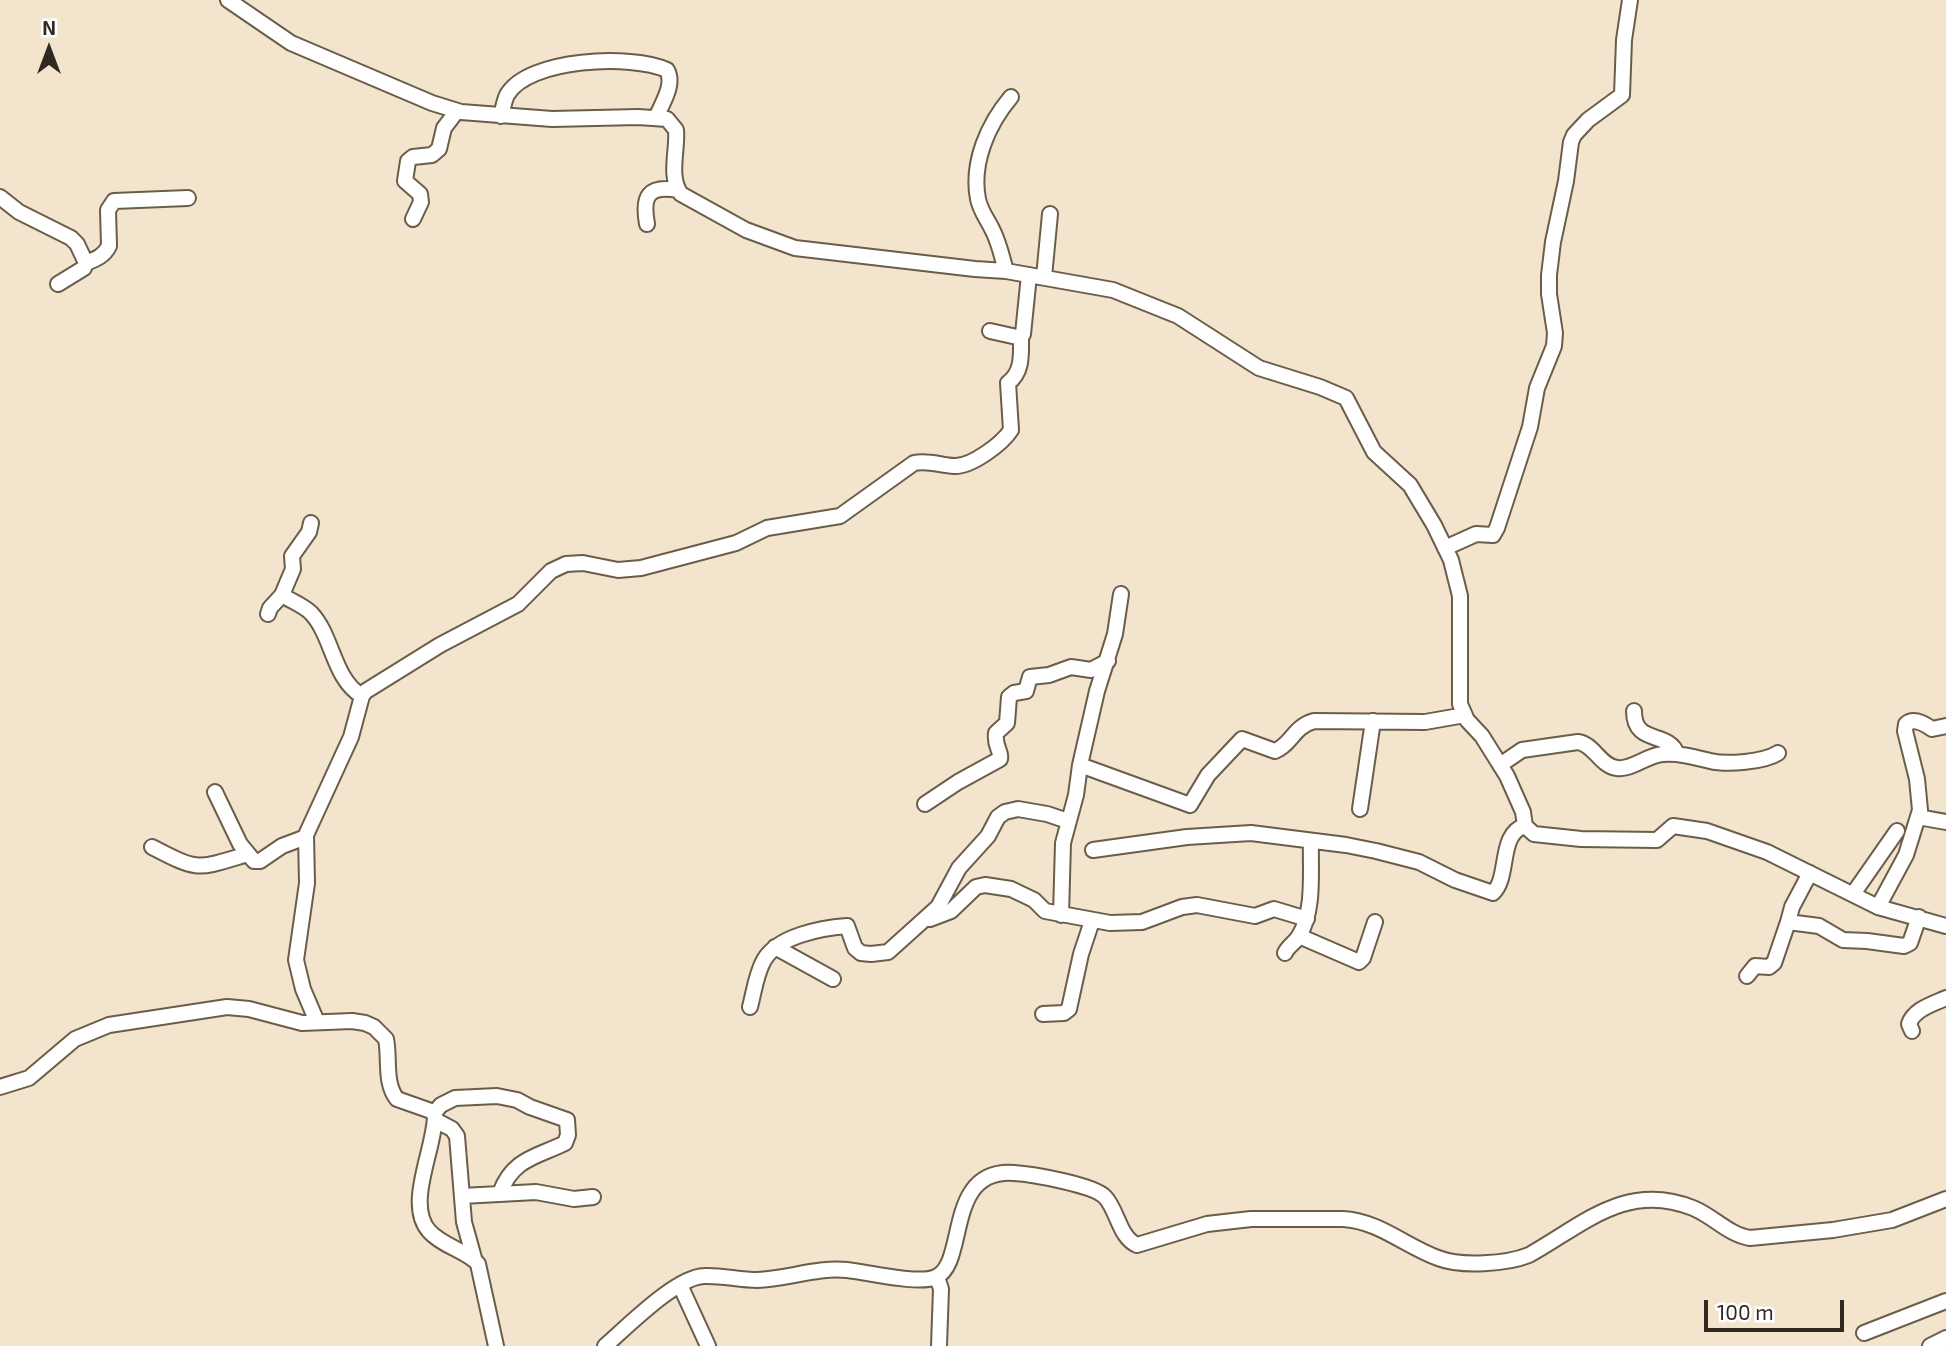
<!DOCTYPE html>
<style>
body{margin:0}
#map{position:relative;width:1946px;height:1346px;overflow:hidden;background:#f3e4ce;font-family:"Exo 2",sans-serif}
canvas{display:block}
.north{position:absolute;left:14px;top:14px;width:70px;height:70px;-webkit-text-stroke:5px #fff;paint-order:stroke;rotate:0deg;font-size:19px;font-weight:700;line-height:28px;text-align:center;color:#2e2921}
.north::after{content:'';display:block;margin:auto;width:24px;height:32px;background:#2e2921;clip-path:polygon(50% 0,100% 100%,50% 72%,0 100%)}
.scale{position:absolute;left:1704px;top:1300px;width:140px;height:32px;box-sizing:border-box;border:4px solid #2e2921;border-top:0;padding-left:9px;font-size:21px;line-height:24px;white-space:nowrap;color:#2e2921;-webkit-text-stroke:5px #fff;paint-order:stroke}
</style>
<div id="map">
<canvas width="1946" height="1346"></canvas>
<div class="north">N</div>
<div class="scale">100 m</div>
</div>
<script>
const g = document.querySelector('canvas').getContext('2d');
g.lineJoin = 'round';
function strokePath(path, color, width, dash) { g.strokeStyle = color; g.lineWidth = width; g.lineCap = dash ? 'butt' : 'round'; g.setLineDash(dash || []); g.stroke(path); }
const minor = new Path2D(`
 M 228,0 L 291,43 L 432,103 L 461,112 L 552,119 L 638,117 L 667,119 L 676,130 C 678,149 668,177 681,194 L 746,230 L 795,248 L 975,269 L 1006,271 L 1113,290 L 1178,316 L 1259,368 L 1320,387 L 1346,398 L 1374,452 L 1410,485 L 1434,525 L 1451,560 L 1460,596 L 1460,704 L 1467,720 L 1482,736 L 1507,776 L 1523,812 L 1525,826 L 1534,834 L 1581,839 L 1657,840 L 1673,826 L 1707,831 L 1767,852 L 1878,907 L 1946,926
 M 501,116 C 503,109 504,101 507,95 C 528,58 632,54 667,70 C 675,85 662,103 656,118
 M 0,197 L 19,212 L 71,238 L 77,244 L 86,263 C 96,259 104,256 109,246 L 108,210 L 114,201 L 188,198
 M 413,219 L 421,202 L 420,194 L 405,181 L 408,161 L 413,157 L 432,155 L 439,149 L 444,128 L 457,111
 M 647,224 C 642,196 648,185 678,190
 M 1006,271 C 1002,257 999,242 992,229 C 987,219 980,210 978,199 C 971,163 988,124 1011,97
 M 1044,277 L 1050,214
 M 58,284 L 84,268 L 86,263
 M 990,331 L 1017,337 L 1023,334 L 1029,275
 M 311,523 L 309,532 L 292,556 L 293,569 L 282,595 C 291,601 303,605 311,613 C 333,636 333,679 362,696
 M 1445,548 L 1476,534 L 1493,535 L 1497,528 L 1530,427 L 1537,388 L 1554,346 L 1555,333 L 1549,294 L 1549,275 L 1553,242 L 1566,181 L 1571,142 L 1574,135 L 1588,120 L 1622,95 L 1624,40 L 1630,0
 M 268,614 L 270,608 L 282,595
 M 1634,711 C 1634,746 1669,730 1677,754
 M 1080,765 L 1190,805 L 1208,775 L 1242,739 L 1275,751 C 1292,744 1293,727 1314,721 L 1425,722 L 1465,715
 M 1500,765 L 1522,750 L 1578,742 C 1594,744 1600,766 1617,768 C 1632,770 1647,755 1663,754 C 1680,753 1694,757 1710,761 C 1727,765 1764,762 1778,753
 M 215,792 L 240,844 L 254,861 L 260,861 L 282,846 L 306,837
 M 925,804 L 958,782 L 1000,759 C 1002,751 994,747 996,733 L 1007,723 L 1009,697 L 1014,693 L 1026,691 L 1030,677 L 1049,675 L 1071,667 L 1091,670 L 1108,661
 M 1360,809 L 1373,721
 M 1918,817 L 1946,822
 M 152,847 C 200,872 197,869 248,854
 M 1093,850 L 1187,837 L 1251,833 L 1346,845 L 1376,851 L 1419,862 L 1455,880 L 1493,893 C 1510,877 1498,833 1525,826
 M 1853,894 L 1897,831
 M 1878,907 L 1906,855 L 1920,810 L 1917,779 L 1905,731 L 1906,724 C 1914,717 1925,724 1932,729 L 1946,726
 M 1061,915 L 1063,843 L 1076,795 L 1080,765 L 1097,691 L 1115,634 L 1121,594
 M 930,919 L 951,911 L 976,887 L 985,885 L 1011,889 L 1034,900 L 1045,911 L 1110,923 L 1142,922 L 1182,907 L 1197,905 L 1255,916 L 1274,909 L 1307,919
 M 1788,922 L 1792,907 L 1810,873
 M 1299,936 L 1359,962 L 1363,958 L 1375,922
 M 775,947 L 833,979
 M 1285,953 C 1288,946 1295,943 1299,936 C 1315,910 1310,871 1311,841
 M 1747,976 L 1755,966 L 1769,967 L 1774,963 L 1788,922 L 1819,926 L 1843,940 L 1867,941 L 1904,946 L 1910,943 L 1919,917
 M 750,1007 C 754,992 756,974 764,960 C 778,936 821,928 847,926 L 855,948 L 861,953 L 871,954 L 888,952 L 938,907 L 959,868 L 988,836 L 998,817 L 1005,812 L 1018,809 L 1047,814 L 1068,821
 M 1043,1014 L 1064,1013 L 1069,1009 L 1081,954 L 1092,921
 M 317,1022 L 303,989 L 296,960 L 307,883 L 306,835 L 351,737 L 362,696 L 366,691 L 440,645 L 518,604 L 551,571 L 566,564 L 583,563 L 618,570 L 641,568 L 736,543 L 767,528 L 840,516 L 914,463 C 927,460 940,465 954,466 C 971,467 1002,444 1011,430 L 1008,383 C 1023,372 1021,354 1021,336
 M 1912,1031 L 1909,1024 C 1914,1009 1933,1004 1946,998
 M 0,1087 L 29,1078 L 75,1039 L 109,1025 L 227,1007 L 249,1009 L 302,1023 L 352,1021 L 365,1023 L 374,1027 L 386,1039 C 390,1058 384,1083 397,1099 L 431,1111 L 435,1115 C 435,1149 405,1204 429,1231 C 442,1246 469,1252 478,1264 L 496,1346
 M 434,1113 L 441,1105 L 455,1098 L 497,1096 L 517,1100 L 530,1107 L 567,1120 L 568,1135 L 565,1143 C 537,1157 513,1158 500,1193
 M 435,1120 L 452,1129 L 457,1136 L 464,1222 L 474,1258
 M 462,1196 L 536,1192 L 574,1199 L 593,1197
 M 937,1277 L 941,1289 L 939,1346
 M 680,1285 L 708,1346
 M 1864,1333 L 1946,1301
 M 605,1346 C 627,1327 676,1277 704,1276 C 721,1275 739,1280 757,1280 C 787,1279 817,1267 847,1270 C 867,1272 919,1285 936,1277 C 968,1263 944,1168 1014,1173 C 1032,1174 1094,1185 1105,1197 C 1118,1211 1119,1237 1137,1245 L 1207,1224 L 1251,1219 L 1343,1219 C 1379,1221 1405,1246 1438,1258 C 1461,1267 1507,1264 1529,1255 C 1583,1225 1626,1181 1693,1208 C 1713,1216 1729,1235 1750,1238 L 1833,1230 L 1892,1220 L 1946,1199
 M 1930,1346 L 1946,1338`);
strokePath(minor, '#6a5d4a', 18);
strokePath(minor, '#fff', 14);
</script>
